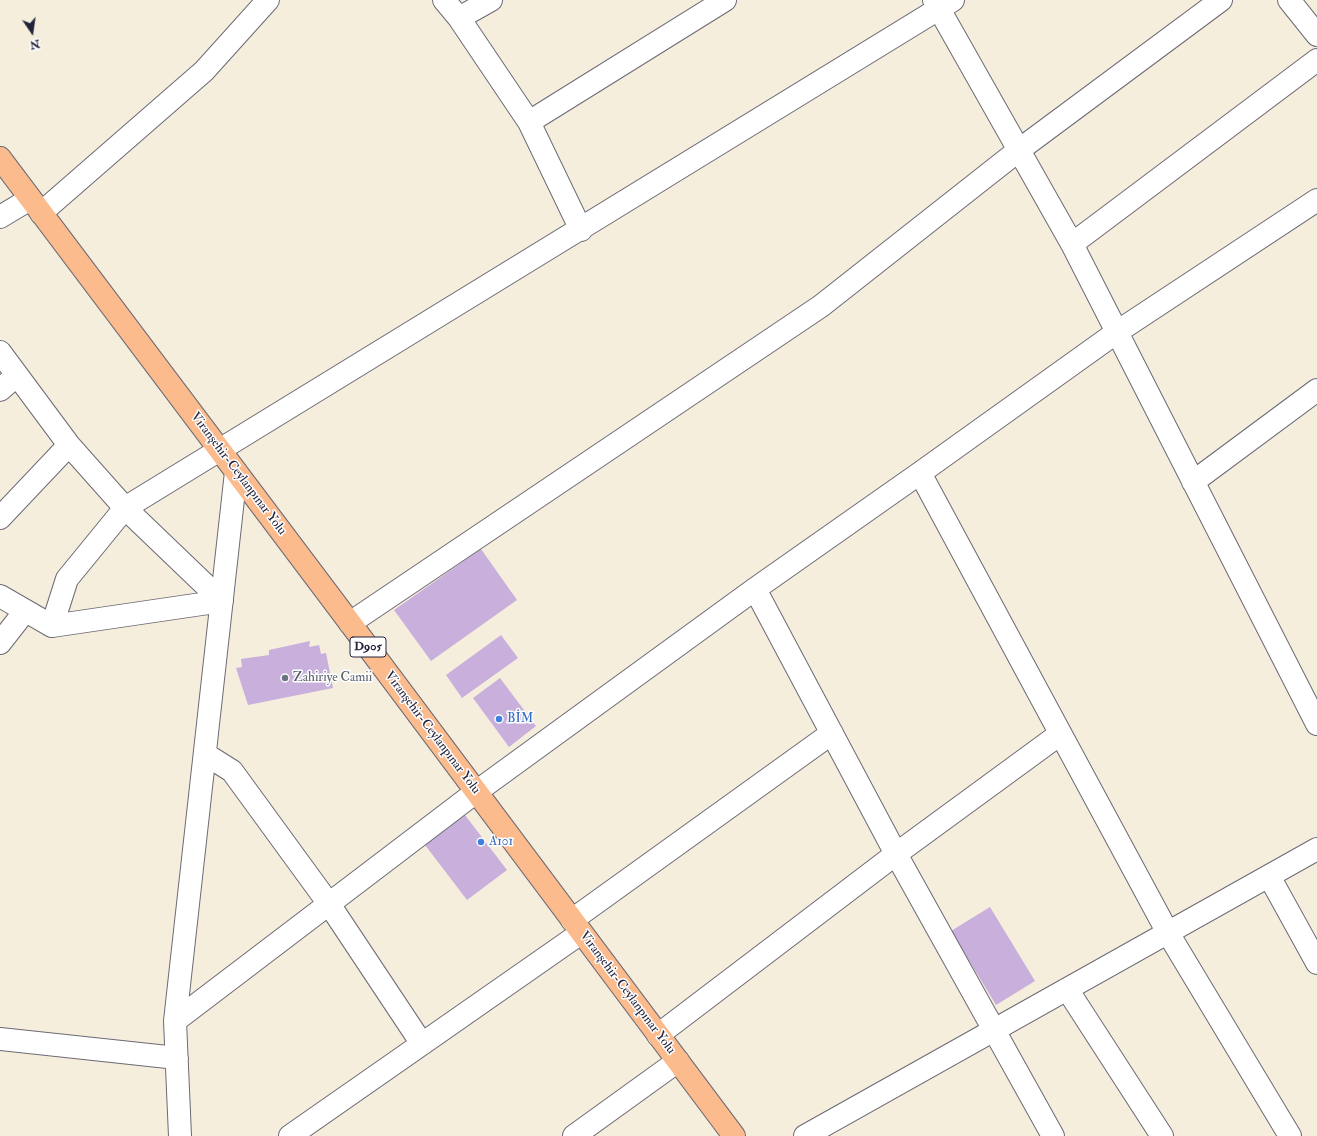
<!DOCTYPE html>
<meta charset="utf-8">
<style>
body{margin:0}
#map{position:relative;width:1317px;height:1136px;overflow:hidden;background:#f6eedd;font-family:"IM FELL Double Pica",serif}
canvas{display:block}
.north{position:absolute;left:12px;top:12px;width:40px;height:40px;-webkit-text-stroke:3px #fff;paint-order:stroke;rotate:167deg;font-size:11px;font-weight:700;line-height:16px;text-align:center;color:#22223b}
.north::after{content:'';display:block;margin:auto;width:14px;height:18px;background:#22223b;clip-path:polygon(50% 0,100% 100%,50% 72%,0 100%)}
</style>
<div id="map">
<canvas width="1317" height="1136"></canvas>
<div class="north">N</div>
</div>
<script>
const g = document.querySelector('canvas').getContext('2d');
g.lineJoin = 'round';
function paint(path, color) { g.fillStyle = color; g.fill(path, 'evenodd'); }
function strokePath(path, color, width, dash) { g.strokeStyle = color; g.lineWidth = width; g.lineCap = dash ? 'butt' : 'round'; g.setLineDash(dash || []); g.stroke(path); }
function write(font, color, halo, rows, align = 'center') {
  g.font = font + ' "IM FELL Double Pica",serif'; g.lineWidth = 3; g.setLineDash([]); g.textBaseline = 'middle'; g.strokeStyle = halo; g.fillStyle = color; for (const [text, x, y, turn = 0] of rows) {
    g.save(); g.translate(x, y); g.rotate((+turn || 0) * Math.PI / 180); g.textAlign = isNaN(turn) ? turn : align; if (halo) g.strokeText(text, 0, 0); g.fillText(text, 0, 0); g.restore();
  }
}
paint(new Path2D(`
 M 481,549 L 517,600 L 431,661 L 394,610 Z
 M 501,635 L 518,658 L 462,698 L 446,675 Z
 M 310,641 L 309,647 L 319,645 L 321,654 L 326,653 L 333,688 L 248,705 L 236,668 L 242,667 L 241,659 L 269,655 L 269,650 Z
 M 500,678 L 536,726 L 509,747 L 473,698 Z
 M 465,815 L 507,870 L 467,900 L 425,845 Z
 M 990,907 L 1035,981 L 996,1005 L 951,931 Z`), '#c8afdc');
const minor = new Path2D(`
 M 444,0 L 459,18 L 529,122 L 581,230
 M 934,0 L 1072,244 L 1317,724
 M 1289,0 L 1317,35
 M 459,18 L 491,0
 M 529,122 L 725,0
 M 41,213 L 204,71 L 268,0
 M 0,217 L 30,199
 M 1072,244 L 1317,60
 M 0,352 L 69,445 L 125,508 L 222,601
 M 0,390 L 17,375
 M 920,473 L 1168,933 L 1290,1136
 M 1193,482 L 1317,390
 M 0,518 L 69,445
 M 755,589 L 896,854 L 1053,1136
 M 0,596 L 52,626 L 222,601
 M 350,623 L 821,306 L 1019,150 L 1221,0
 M 52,626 L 67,579 L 125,508 L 953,0
 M 0,643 L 25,611
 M 205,754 L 232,771 L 329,904 L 422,1044
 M 1269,876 L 1317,963
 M 572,920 L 832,733
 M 1067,989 L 1162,1136
 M 175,1021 L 476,792 L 755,589 L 920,473 L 1117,332 L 1317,200
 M 658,1035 L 896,854 L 1060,734
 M 0,1039 L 177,1058
 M 180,1136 L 175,1021 L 236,472
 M 290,1136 L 581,933
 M 574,1136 L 678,1061
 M 805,1136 L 1317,849`);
const major = new Path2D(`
 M 0,158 L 350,623 L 734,1136`);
strokePath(minor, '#6c6974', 24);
strokePath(major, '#6c6974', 24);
strokePath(minor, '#fff', 22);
strokePath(major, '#fbbb8c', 22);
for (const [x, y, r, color] of [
 [285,678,4,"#6b7280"],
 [499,719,4,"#3f7fe0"],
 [481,842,4,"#3f7fe0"]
]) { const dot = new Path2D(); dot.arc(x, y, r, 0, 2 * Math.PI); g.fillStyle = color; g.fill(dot); strokePath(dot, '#fff', 1.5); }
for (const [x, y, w] of [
 [368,647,36]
]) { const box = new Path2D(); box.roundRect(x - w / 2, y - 10, w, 20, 3); g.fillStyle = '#fff'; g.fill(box); strokePath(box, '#22223b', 1); }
write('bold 12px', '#22223b', null, [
 ["D905",368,647]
]);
write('13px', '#22223b', '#fff', [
 ["Viranşehir-Ceylanpınar Yolu",238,474,53],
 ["Viranşehir-Ceylanpınar Yolu",432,733,53],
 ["Viranşehir-Ceylanpınar Yolu",627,993,53]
]);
write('13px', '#5b616d', '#fff', [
 ["Zahiriye Camii",293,678]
], 'left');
write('13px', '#366cbe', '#fff', [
 ["BİM",507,719],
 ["A101",489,842]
], 'left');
</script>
